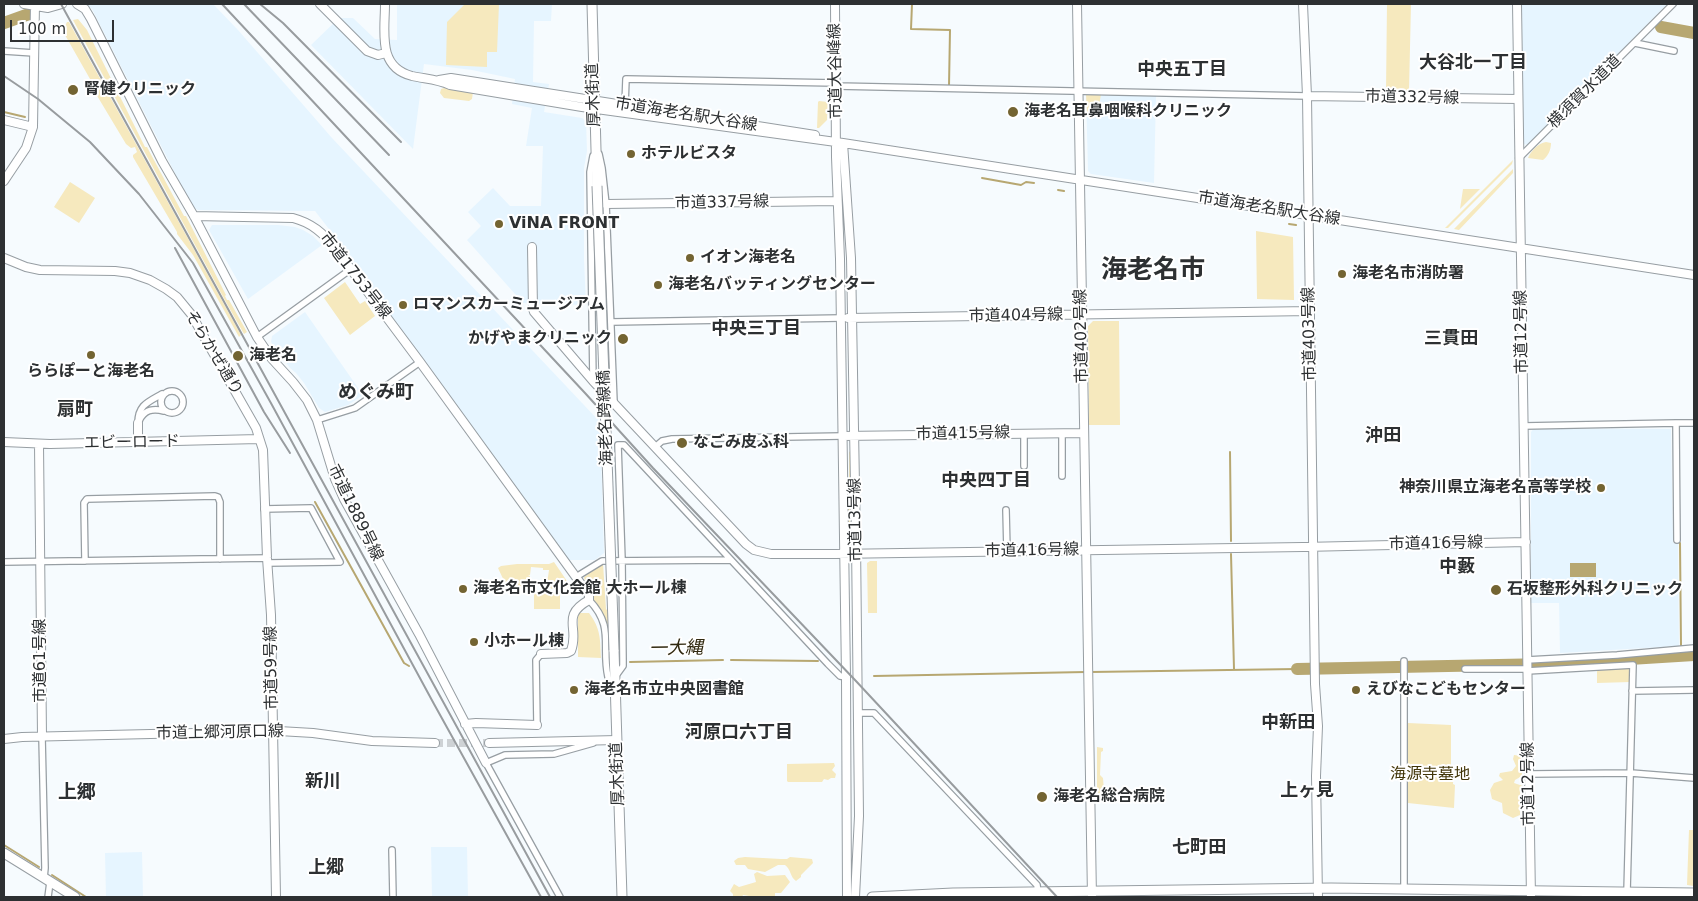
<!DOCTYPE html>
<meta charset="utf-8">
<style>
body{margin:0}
#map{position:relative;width:1698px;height:901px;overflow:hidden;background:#f6fbfe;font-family:"DejaVu Sans",sans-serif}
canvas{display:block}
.frame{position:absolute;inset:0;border:5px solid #2d3032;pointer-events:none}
.scale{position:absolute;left:10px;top:20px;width:104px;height:22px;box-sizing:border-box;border:2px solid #2d3032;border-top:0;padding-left:6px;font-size:15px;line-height:18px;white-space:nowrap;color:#2d3032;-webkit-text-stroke:4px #fff;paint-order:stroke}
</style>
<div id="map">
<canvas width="1698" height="901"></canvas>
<div class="frame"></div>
<div class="scale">100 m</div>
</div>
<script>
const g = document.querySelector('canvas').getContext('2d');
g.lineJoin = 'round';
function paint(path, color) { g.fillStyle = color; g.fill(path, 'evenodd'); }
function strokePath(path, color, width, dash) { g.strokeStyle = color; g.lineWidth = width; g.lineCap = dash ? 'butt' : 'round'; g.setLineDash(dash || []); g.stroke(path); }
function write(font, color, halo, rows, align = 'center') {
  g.font = font + ' "DejaVu Sans","Noto Sans JP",sans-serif'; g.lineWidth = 4; g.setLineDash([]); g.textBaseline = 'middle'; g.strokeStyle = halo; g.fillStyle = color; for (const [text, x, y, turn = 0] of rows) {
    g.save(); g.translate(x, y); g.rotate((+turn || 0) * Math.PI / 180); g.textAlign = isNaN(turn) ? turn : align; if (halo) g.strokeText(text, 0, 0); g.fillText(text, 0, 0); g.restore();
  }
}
paint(new Path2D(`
 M 85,4 L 213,4 L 238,30 L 332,138 L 600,422 L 604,553 L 595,560 L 568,560 L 363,278 L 363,275 L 360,269 L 315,211 L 198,210 L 192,207 L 92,9 Z
 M 397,4 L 552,4 L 551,21 L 534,21 L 533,82 L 549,84 L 544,112 L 582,118 L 586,121 L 587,151 L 584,168 L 584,260 L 586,305 L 523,303 L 467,240 L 481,226 L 468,212 L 493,188 L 510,206 L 541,206 L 543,146 L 526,146 L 532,108 L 512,104 L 515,79 L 472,70 L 424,64 L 413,149 L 311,45 L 339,18 L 353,18 L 375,39 L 397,40 Z
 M 1522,4 L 1667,4 L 1529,145 L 1523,144 Z
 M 1086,94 L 1156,95 L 1154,183 L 1091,174 L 1088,171 Z
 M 212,225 L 278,225 L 295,227 L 303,230 L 313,236 L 322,245 L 248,299 L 209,230 Z
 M 305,312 L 363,395 L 348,405 L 325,412 L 319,408 L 304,383 L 296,373 L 290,368 L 271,342 L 272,336 Z
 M 1534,428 L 1671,429 L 1673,543 L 1678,544 L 1679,646 L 1560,653 L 1559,603 L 1531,603 L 1531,432 Z
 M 431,847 L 467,847 L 468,897 L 432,897 Z
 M 142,852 L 143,897 L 106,897 L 105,853 Z`), '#e6f5ff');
paint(new Path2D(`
 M 465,4 L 499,4 L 497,52 L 487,52 L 487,67 L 446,65 L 447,22 Z
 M 1387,4 L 1411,4 L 1409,91 L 1386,91 Z
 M 78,19 L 87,30 L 145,147 L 147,147 L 184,216 L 186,216 L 226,295 L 225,296 L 227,300 L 229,300 L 247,332 L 244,334 L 227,304 L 73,20 Z
 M 67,22 L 69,22 L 241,335 L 239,337 L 193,255 L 177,234 L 177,232 L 133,157 L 133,155 L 137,152 L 135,147 L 131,148 L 126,144 L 93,89 L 94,86 L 65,35 L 62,32 Z
 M 444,88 L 473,92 L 472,99 L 469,101 L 444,98 L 440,93 L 441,89 Z
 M 1086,94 L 1101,94 L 1099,106 L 1092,106 L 1092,115 L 1087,115 Z
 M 819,101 L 828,102 L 827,120 L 819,128 L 817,128 L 818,102 Z
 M 1546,142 L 1551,143 C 1551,150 1548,156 1543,160 L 1528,158 C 1531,151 1538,143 1546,142 Z
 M 1513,160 L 1512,164 L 1448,228 L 1445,228 Z
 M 1513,169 L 1513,173 L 1459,230 L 1454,229 Z
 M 70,182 L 95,198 L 79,223 L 54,207 Z
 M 1463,189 L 1480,189 L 1460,209 Z
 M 1256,231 L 1293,237 L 1294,300 L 1257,299 Z
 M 345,282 L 360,304 L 365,301 L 375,316 L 350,335 L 324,298 Z
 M 1093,321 L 1119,321 L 1120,425 L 1089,425 L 1088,326 Z
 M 851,451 C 852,480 850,509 850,538 L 849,539 L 847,499 L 849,479 L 849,452 Z
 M 870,561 L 877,561 L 877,613 L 868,613 L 867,563 Z
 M 554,562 L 569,584 L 569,587 L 565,588 L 559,585 L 552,589 L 548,586 L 545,581 L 548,577 L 549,570 L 543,570 L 543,568 L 531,567 L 530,575 L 528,575 L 530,576 L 530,582 L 523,582 L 523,589 L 510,589 L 510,583 L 505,583 L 498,568 L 501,566 L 517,564 L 549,564 Z
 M 603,563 L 606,609 L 608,611 L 608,625 L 594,601 C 593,592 585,586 584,577 Z
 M 534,591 L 560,592 L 560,609 L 534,609 Z
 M 578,613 L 589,613 C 601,629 600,639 601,658 L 578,657 Z
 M 1628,667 L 1630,669 L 1630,682 L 1597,683 L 1597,668 Z
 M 1408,723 L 1451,725 L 1451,765 L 1454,765 L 1453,784 L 1455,785 L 1454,808 L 1408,803 Z
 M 1097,747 L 1103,748 L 1103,751 L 1101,752 L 1100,775 L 1103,778 L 1104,791 L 1101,794 L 1097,793 Z
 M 1514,755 L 1521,756 L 1522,760 L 1522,776 L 1515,780 L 1514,783 L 1523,786 L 1520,795 L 1520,815 L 1513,818 L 1503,813 L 1502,803 L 1492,799 L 1490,790 L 1494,783 L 1503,780 L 1499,776 L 1500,773 L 1512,771 L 1516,766 L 1513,759 Z
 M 834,763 L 835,766 L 832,770 L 836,774 L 835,778 L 831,778 L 828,780 L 824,779 L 822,782 L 788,782 L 787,781 L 787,764 Z
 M 1689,830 L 1694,830 L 1694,886 L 1687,885 Z
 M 745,857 L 781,859 L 787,859 L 790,857 L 812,859 L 813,863 L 801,875 L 801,877 L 796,881 C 790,877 791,869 785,865 L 778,865 L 765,872 L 748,869 L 745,865 L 736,865 L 734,861 L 738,858 Z
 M 757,872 L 767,876 L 785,875 L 790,882 L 781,893 L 775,893 L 775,897 C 764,897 753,897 743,895 L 742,897 L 733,897 L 733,894 L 730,891 L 734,884 L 739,887 L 756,882 L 754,874 Z`), '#f6e9be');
paint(new Path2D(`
 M 1570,563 L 1596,563 L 1596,577 L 1570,577 Z`), '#b7a771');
strokePath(new Path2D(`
 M 912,4 L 911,29 L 950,30 L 949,86
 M 4,112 L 25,117
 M 982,178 L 1021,185 L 1026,182 L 1034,183
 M 1058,190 L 1064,191
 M 1289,224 L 1296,225
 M 1230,452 L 1231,541
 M 315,502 L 404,663 L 409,666
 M 1680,543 L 1681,646
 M 1231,554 L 1234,669
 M 731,660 L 818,661
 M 630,662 L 723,660
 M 1091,672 L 1297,669
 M 874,676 L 1086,672
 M 4,845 L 39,867
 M 52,875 L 86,897`), '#b7a771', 2);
strokePath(new Path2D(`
 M 4,23 L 29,14
 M 1661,27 L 1694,33
 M 1297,669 L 1549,664 L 1694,655`), '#b7a771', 12);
strokePath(new Path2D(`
 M 435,743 L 489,743`), '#ced2d5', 8, [8, 4]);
const street = new Path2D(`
 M 1635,43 L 1674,51
 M 4,51 L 34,53
 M 836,86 L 1307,96
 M 625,105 L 626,79 L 836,83
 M 599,154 L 602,168 L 606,204 L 614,402
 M 1519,158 L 1673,4
 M 612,322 L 841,318
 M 257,337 L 351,269
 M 593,381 L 590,172 L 593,156
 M161 402a11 11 0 1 1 22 0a11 11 0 1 1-22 0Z
 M 317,420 L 355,408 L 420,362
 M 139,421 C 144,410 152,408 164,411
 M 138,423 C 138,405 148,402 162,394
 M 1676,423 L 1694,423
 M 1524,426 L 1676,423 L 1677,540
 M 1062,433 L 1062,476
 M 655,447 L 662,441 L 672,439 L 842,436
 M 1024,466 L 1024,433
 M 264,509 L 311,508 L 340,562 L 267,563
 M 1006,510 L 1007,551
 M 85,561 L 84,503 L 87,499 L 215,496 L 218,497 L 220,502 L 220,559
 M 4,562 L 267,558
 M 576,577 L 602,561 L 731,560
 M 589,600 C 615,627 601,646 608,677 C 609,682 612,687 614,691
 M 1527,660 L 1617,655 L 1694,648
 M 1404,661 L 1404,888
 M 1465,669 L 1527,669
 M 1527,671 L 1633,665 L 1627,892
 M 615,677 L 623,666 L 623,660 L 622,560 L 618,445 L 624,445 L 828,664 L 840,676 L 846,677
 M 1632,691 L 1694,690
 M 859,713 L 874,713 L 1037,885 L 1038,893
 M 537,725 L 536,660 L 541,654
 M 42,737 L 45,868 L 44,878
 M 1529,774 L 1631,773 L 1694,778
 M 392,850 L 393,897
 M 48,897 L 50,882
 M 560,897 L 486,763 L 505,755 L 554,754 L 593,743`);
const secondary = new Path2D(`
 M 24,4 L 48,8 L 62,4
 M 77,4 L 85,9 L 91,19 L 162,161 L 194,216 L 257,337 L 272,359 L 293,382 L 307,400 L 317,420 L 335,479 L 344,499 L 419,634 L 486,763
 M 320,4 L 367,51 L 378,55 L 386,53
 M 385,4 C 385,32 377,67 412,76 C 425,79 437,79 450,85 L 582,107 L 843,143 L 1694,275
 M 835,4 L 836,157 L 840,259 L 846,677 L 847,897
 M 1077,4 L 1092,897
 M 1303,4 L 1307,96 L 1315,684 L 1318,726 L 1316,776 L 1318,897
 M 1517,4 L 1531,897
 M 439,80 L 451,78 L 815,135
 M 1307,96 L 1518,99
 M 4,120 L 33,127
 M 843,143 L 851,258 L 856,542 L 859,816 L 855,897
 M 4,181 L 26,148 L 33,127 L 35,4
 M 606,204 L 837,201
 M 194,216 L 293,218 C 312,223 323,233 335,248 L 420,362 L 589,595 L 589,600 C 560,616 580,628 571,651 L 567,653 L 541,654
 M 532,247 L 533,309 L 534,312 L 593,381 L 746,544 L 754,550 L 771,554 L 835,554 L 1303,547 L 1526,542
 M 4,258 L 26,267 L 40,270 L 115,271 L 130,273 L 150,280 L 166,289 L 177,297 L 191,314 L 256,428 L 263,450 L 267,558 L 271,615 L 276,897
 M 848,318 L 1310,311
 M 138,423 L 138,443
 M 842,436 L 1084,433
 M 4,442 L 50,444 L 259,439
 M 39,444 L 42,737
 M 465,724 L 476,723 L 537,725
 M 4,739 L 22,737 L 279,731 L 313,733 L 372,741 L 435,743
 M 489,743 L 617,740`);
const primary = new Path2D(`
 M 592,4 L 597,186
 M 614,650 L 622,897
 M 4,853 L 75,897
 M 872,897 L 953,893 L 1331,888 L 1694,893`);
strokePath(street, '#979ea3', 8);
strokePath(secondary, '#979ea3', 10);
strokePath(primary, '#979ea3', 11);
strokePath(street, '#fff', 5.5);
strokePath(secondary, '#fff', 8);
strokePath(primary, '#fff', 9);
strokePath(new Path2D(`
 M 61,4 L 550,897
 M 222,4 L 585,393 L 653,468 L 855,680 L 1057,897
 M 244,4 L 389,155
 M 260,4 L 283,23 L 401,142
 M 4,76 L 38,99 L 90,142 L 139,194 L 193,263 L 272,405 L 434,704 L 541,897
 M 175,248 L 264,412 L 290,453`), '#989c9f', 2);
const primaryBridge = new Path2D(`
 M 597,186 L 614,650`);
strokePath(primaryBridge, '#979ea3', 11, []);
strokePath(primaryBridge, '#fff', 9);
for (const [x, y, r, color] of [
 [73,90,6,"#736432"],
 [1013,112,6,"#736432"],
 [631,154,5,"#736432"],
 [499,224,5,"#736432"],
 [690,258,5,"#736432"],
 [1342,274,5,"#736432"],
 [658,285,5,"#736432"],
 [403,305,5,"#736432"],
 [623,339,6,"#736432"],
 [91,355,5,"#736432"],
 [238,356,6,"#736432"],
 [682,443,6,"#736432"],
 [1601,488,5,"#736432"],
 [463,589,5,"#736432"],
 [1496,590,6,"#736432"],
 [474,642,5,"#736432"],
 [574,690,5,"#736432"],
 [1356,690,5,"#736432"],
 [1042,797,6,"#736432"]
]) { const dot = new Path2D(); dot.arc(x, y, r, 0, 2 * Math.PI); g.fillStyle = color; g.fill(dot); strokePath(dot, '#fff', 2); }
write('16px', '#2d3032', '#fff', [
 ["市道大谷峰線",836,71,-91],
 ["横須賀水道道",1585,92,-45],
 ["厚木街道",594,95,-92],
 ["市道332号線",1412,98,1],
 ["市道海老名駅大谷線",686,115,9],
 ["市道337号線",722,203,-1],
 ["市道海老名駅大谷線",1269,209,9],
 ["市道1753号線",355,276,52],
 ["市道404号線",1016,316,-1],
 ["市道12号線",1522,332,-91],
 ["市道403号線",1310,334,-91],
 ["市道402号線",1082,336,-91],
 ["そらかぜ通り",213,353,59],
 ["海老名跨線橋",606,418,-92],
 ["市道415号線",963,434,-1],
 ["エビーロード",132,443,-1],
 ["市道1889号線",355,513,64],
 ["市道13号線",856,520,-91],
 ["市道416号線",1436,544,-1],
 ["市道416号線",1032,551,-1],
 ["市道61号線",41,661,-90],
 ["市道59号線",272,668,-91],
 ["市道上郷河原口線",220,733,-1],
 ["厚木街道",618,774,-92],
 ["市道12号線",1529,784,-91]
]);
write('bold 16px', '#2d3032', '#fff', [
 ["腎健クリニック",84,90],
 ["海老名耳鼻咽喉科クリニック",1024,112],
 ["ホテルビスタ",641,154],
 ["ViNA FRONT",509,224],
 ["イオン海老名",700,258],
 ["海老名市消防署",1352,274],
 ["海老名バッティングセンター",668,285],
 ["ロマンスカーミュージアム",413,305],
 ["かげやまクリニック",612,339,"right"],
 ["海老名",249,356],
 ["ららぽーと海老名",91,372,"center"],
 ["なごみ皮ふ科",693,443],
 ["神奈川県立海老名高等学校",1591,488,"right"],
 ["海老名市文化会館 大ホール棟",473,589],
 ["石坂整形外科クリニック",1507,590],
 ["小ホール棟",484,642],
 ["海老名市立中央図書館",584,690],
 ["えびなこどもセンター",1366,690],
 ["海老名総合病院",1053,797]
], 'left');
write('16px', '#413508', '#fff', [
 ["海源寺墓地",1430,775]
]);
write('bold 18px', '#2d3032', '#fff', [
 ["大谷北一丁目",1473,63],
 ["中央五丁目",1182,70],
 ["中央三丁目",756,329],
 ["三貫田",1451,339],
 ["扇町",75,410],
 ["沖田",1383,436],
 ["中央四丁目",986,481],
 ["中藪",1457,567],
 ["中新田",1288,723],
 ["河原口六丁目",739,733],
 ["新川",323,782],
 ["上ヶ見",1307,791],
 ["七町田",1199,848],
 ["上郷",326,868]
]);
write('italic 18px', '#312910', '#fff', [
 ["一大縄",676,649,-1]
]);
write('bold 19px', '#2d3032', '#fff', [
 ["めぐみ町",376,393],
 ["上郷",77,793]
]);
write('bold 26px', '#2d3032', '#fff', [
 ["海老名市",1153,271]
]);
</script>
